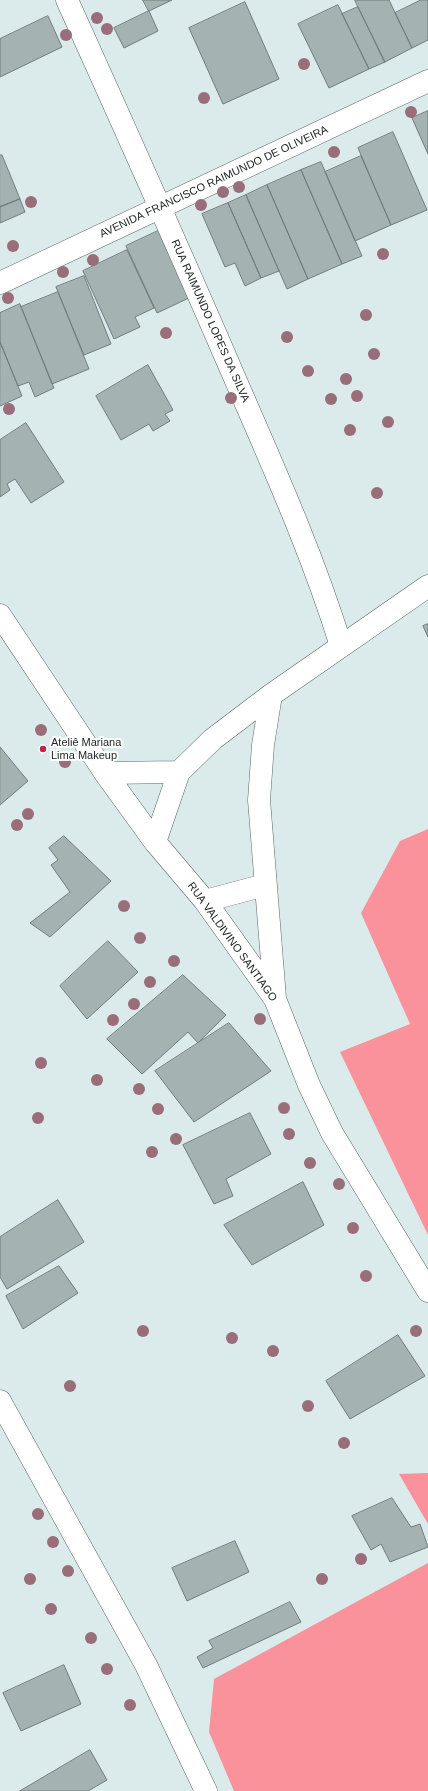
<!DOCTYPE html>
<meta charset="utf-8">
<style>
body{margin:0}
canvas{display:block;background:#dbeaea}
</style>
<canvas width="428" height="1791"></canvas>
<script>
const g = document.querySelector('canvas').getContext('2d');
g.lineJoin = 'round';
function paint(path, color) { g.fillStyle = color; g.fill(path, 'evenodd'); }
function strokePath(path, color, width, dash) { g.strokeStyle = color; g.lineWidth = width; g.lineCap = dash ? 'butt' : 'round'; g.setLineDash(dash || []); g.stroke(path); }
function write(font, color, halo, rows, align = 'center') {
  g.font = font + ' Arial,sans-serif'; g.lineWidth = 4; g.setLineDash([]); g.textBaseline = 'middle'; g.strokeStyle = halo; g.fillStyle = color; for (const [text, x, y, turn = 0] of rows) {
    g.save(); g.translate(x, y); g.rotate((+turn || 0) * Math.PI / 180); g.textAlign = isNaN(turn) ? turn : align; if (halo) g.strokeText(text, 0, 0); g.fillText(text, 0, 0); g.restore();
  }
}
paint(new Path2D(`
 M 428,829 L 428,1235 L 340,1052 L 410,1024 L 361,913 L 400,841 Z
 M 428,1473 L 428,1524 L 399,1474 Z
 M 428,1563 L 428,1791 L 234,1791 L 209,1732 L 214,1679 Z`), '#fa929b');
const building = new Path2D(`
 M 143,0 L 172,0 L 149,11 Z
 M 355,0 L 389,0 L 412,48 L 385,62 Z
 M 421,0 L 428,0 L 428,40 L 412,48 L 395,13 Z
 M 245,2 L 279,79 L 223,104 L 189,28 Z
 M 338,5 L 369,69 L 329,88 L 298,24 Z
 M 358,7 L 385,62 L 369,69 L 342,14 Z
 M 149,11 L 158,31 L 124,48 L 114,28 Z
 M 48,16 L 62,47 L 0,77 L 0,39 Z
 M 428,111 L 428,154 L 412,118 Z
 M 393,132 L 427,210 L 391,225 L 358,148 Z
 M 0,155 L 2,155 L 20,199 L 0,207 Z
 M 361,156 L 391,225 L 355,241 L 325,172 Z
 M 321,162 L 362,256 L 342,264 L 301,170 Z
 M 301,170 L 342,264 L 308,279 L 267,185 Z
 M 267,185 L 308,279 L 287,289 L 246,195 Z
 M 246,195 L 279,271 L 261,278 L 228,203 Z
 M 20,199 L 25,212 L 0,223 L 0,207 Z
 M 228,203 L 261,278 L 245,286 L 235,263 L 225,267 L 202,214 Z
 M 160,230 L 191,297 L 157,313 L 126,246 Z
 M 127,250 L 154,308 L 135,317 L 140,327 L 114,339 L 83,271 Z
 M 84,276 L 111,344 L 84,355 L 56,287 Z
 M 58,292 L 89,369 L 52,384 L 21,307 Z
 M 20,304 L 54,388 L 35,397 L 29,382 L 18,386 L 0,342 L 0,313 Z
 M 0,342 L 22,396 L 0,406 Z
 M 148,365 L 173,410 L 165,414 L 170,421 L 153,431 L 149,424 L 121,440 L 96,396 Z
 M 26,423 L 64,482 L 31,503 L 15,479 L 7,484 L 10,490 L 0,497 L 0,440 Z
 M 428,624 L 428,637 L 423,626 Z
 M 0,747 L 28,781 L 0,805 Z
 M 64,836 L 111,881 L 50,937 L 30,923 L 70,892 L 51,865 L 58,860 L 49,848 Z
 M 108,941 L 138,972 L 87,1019 L 60,986 Z
 M 183,975 L 226,1015 L 198,1043 L 188,1032 L 142,1074 L 107,1039 Z
 M 229,1023 L 271,1071 L 194,1122 L 155,1071 Z
 M 250,1113 L 271,1154 L 226,1179 L 233,1196 L 214,1204 L 183,1145 Z
 M 303,1182 L 324,1225 L 252,1265 L 224,1225 Z
 M 58,1200 L 84,1242 L 7,1289 L 0,1277 L 0,1237 Z
 M 59,1266 L 78,1293 L 23,1329 L 6,1296 Z
 M 398,1335 L 425,1376 L 350,1419 L 326,1381 Z
 M 392,1498 L 411,1527 L 420,1524 L 428,1547 L 390,1562 L 381,1544 L 371,1550 L 352,1516 Z
 M 235,1541 L 249,1572 L 187,1601 L 172,1568 Z
 M 290,1602 L 301,1622 L 203,1668 L 197,1657 L 213,1648 L 209,1641 Z
 M 64,1665 L 81,1704 L 21,1731 L 3,1693 Z
 M 90,1750 L 107,1780 L 88,1791 L 20,1791 Z`);
paint(building, '#a4b2b2');
strokePath(building, '#707d7d', 1);
const minor = new Path2D(`
 M 67,0 C 123,124 179,249 233,374 C 272,464 312,552 341,646
 M 0,615 L 105,773 L 155,842 L 205,901 L 275,999 L 309,1085 L 332,1133 L 428,1291
 M 271,695 L 263,745 L 259,800 L 275,998
 M 105,773 L 179,772
 M 155,842 L 179,772 L 213,739 L 271,695 L 428,586
 M 205,901 L 265,885
 M 0,1401 L 146,1665 L 206,1791`);
const tertiary = new Path2D(`
 M 0,283 L 428,81`);
strokePath(minor, '#5a6767', 23);
strokePath(tertiary, '#5a6767', 23);
strokePath(minor, '#fff', 22);
strokePath(tertiary, '#fff', 22);
g.fillStyle = '#9a6d7a';
for (const [x, y] of [
 [97,18],
 [107,29],
 [66,35],
 [304,64],
 [204,98],
 [411,112],
 [334,152],
 [239,187],
 [223,192],
 [31,202],
 [201,205],
 [13,246],
 [383,254],
 [93,260],
 [63,272],
 [8,298],
 [366,315],
 [166,333],
 [287,337],
 [374,354],
 [308,371],
 [346,379],
 [357,396],
 [231,398],
 [331,399],
 [9,409],
 [388,422],
 [350,430],
 [377,493],
 [41,730],
 [65,762],
 [28,814],
 [17,825],
 [124,906],
 [140,938],
 [174,961],
 [150,982],
 [134,1004],
 [260,1019],
 [113,1020],
 [41,1063],
 [97,1080],
 [139,1089],
 [284,1108],
 [158,1109],
 [38,1118],
 [289,1134],
 [176,1139],
 [152,1152],
 [310,1163],
 [339,1184],
 [353,1228],
 [366,1276],
 [143,1331],
 [416,1331],
 [232,1338],
 [273,1351],
 [70,1386],
 [308,1406],
 [344,1443],
 [38,1514],
 [53,1542],
 [361,1559],
 [68,1571],
 [30,1579],
 [322,1579],
 [51,1609],
 [91,1638],
 [107,1669],
 [130,1705]
]) { g.beginPath(); g.arc(x, y, 6, 0, 2 * Math.PI); g.fill(); }
for (const [x, y, r, color] of [
 [43,749,4,"#b92847"]
]) { const dot = new Path2D(); dot.arc(x, y, r, 0, 2 * Math.PI); g.fillStyle = color; g.fill(dot); strokePath(dot, '#fff', 1.5); }
write('11px', '#202525', '#fff', [
 ["AVENIDA FRANCISCO RAIMUNDO DE OLIVEIRA",214,182,-25],
 ["RUA RAIMUNDO LOPES DA SILVA",210,321,66],
 ["RUA VALDIVINO SANTIAGO",232,942,54]
]);
write('11px', '#202525', '#fff', [
 ["Ateliê Mariana",51,743],
 ["Lima Makeup",51,756]
], 'left');
</script>
